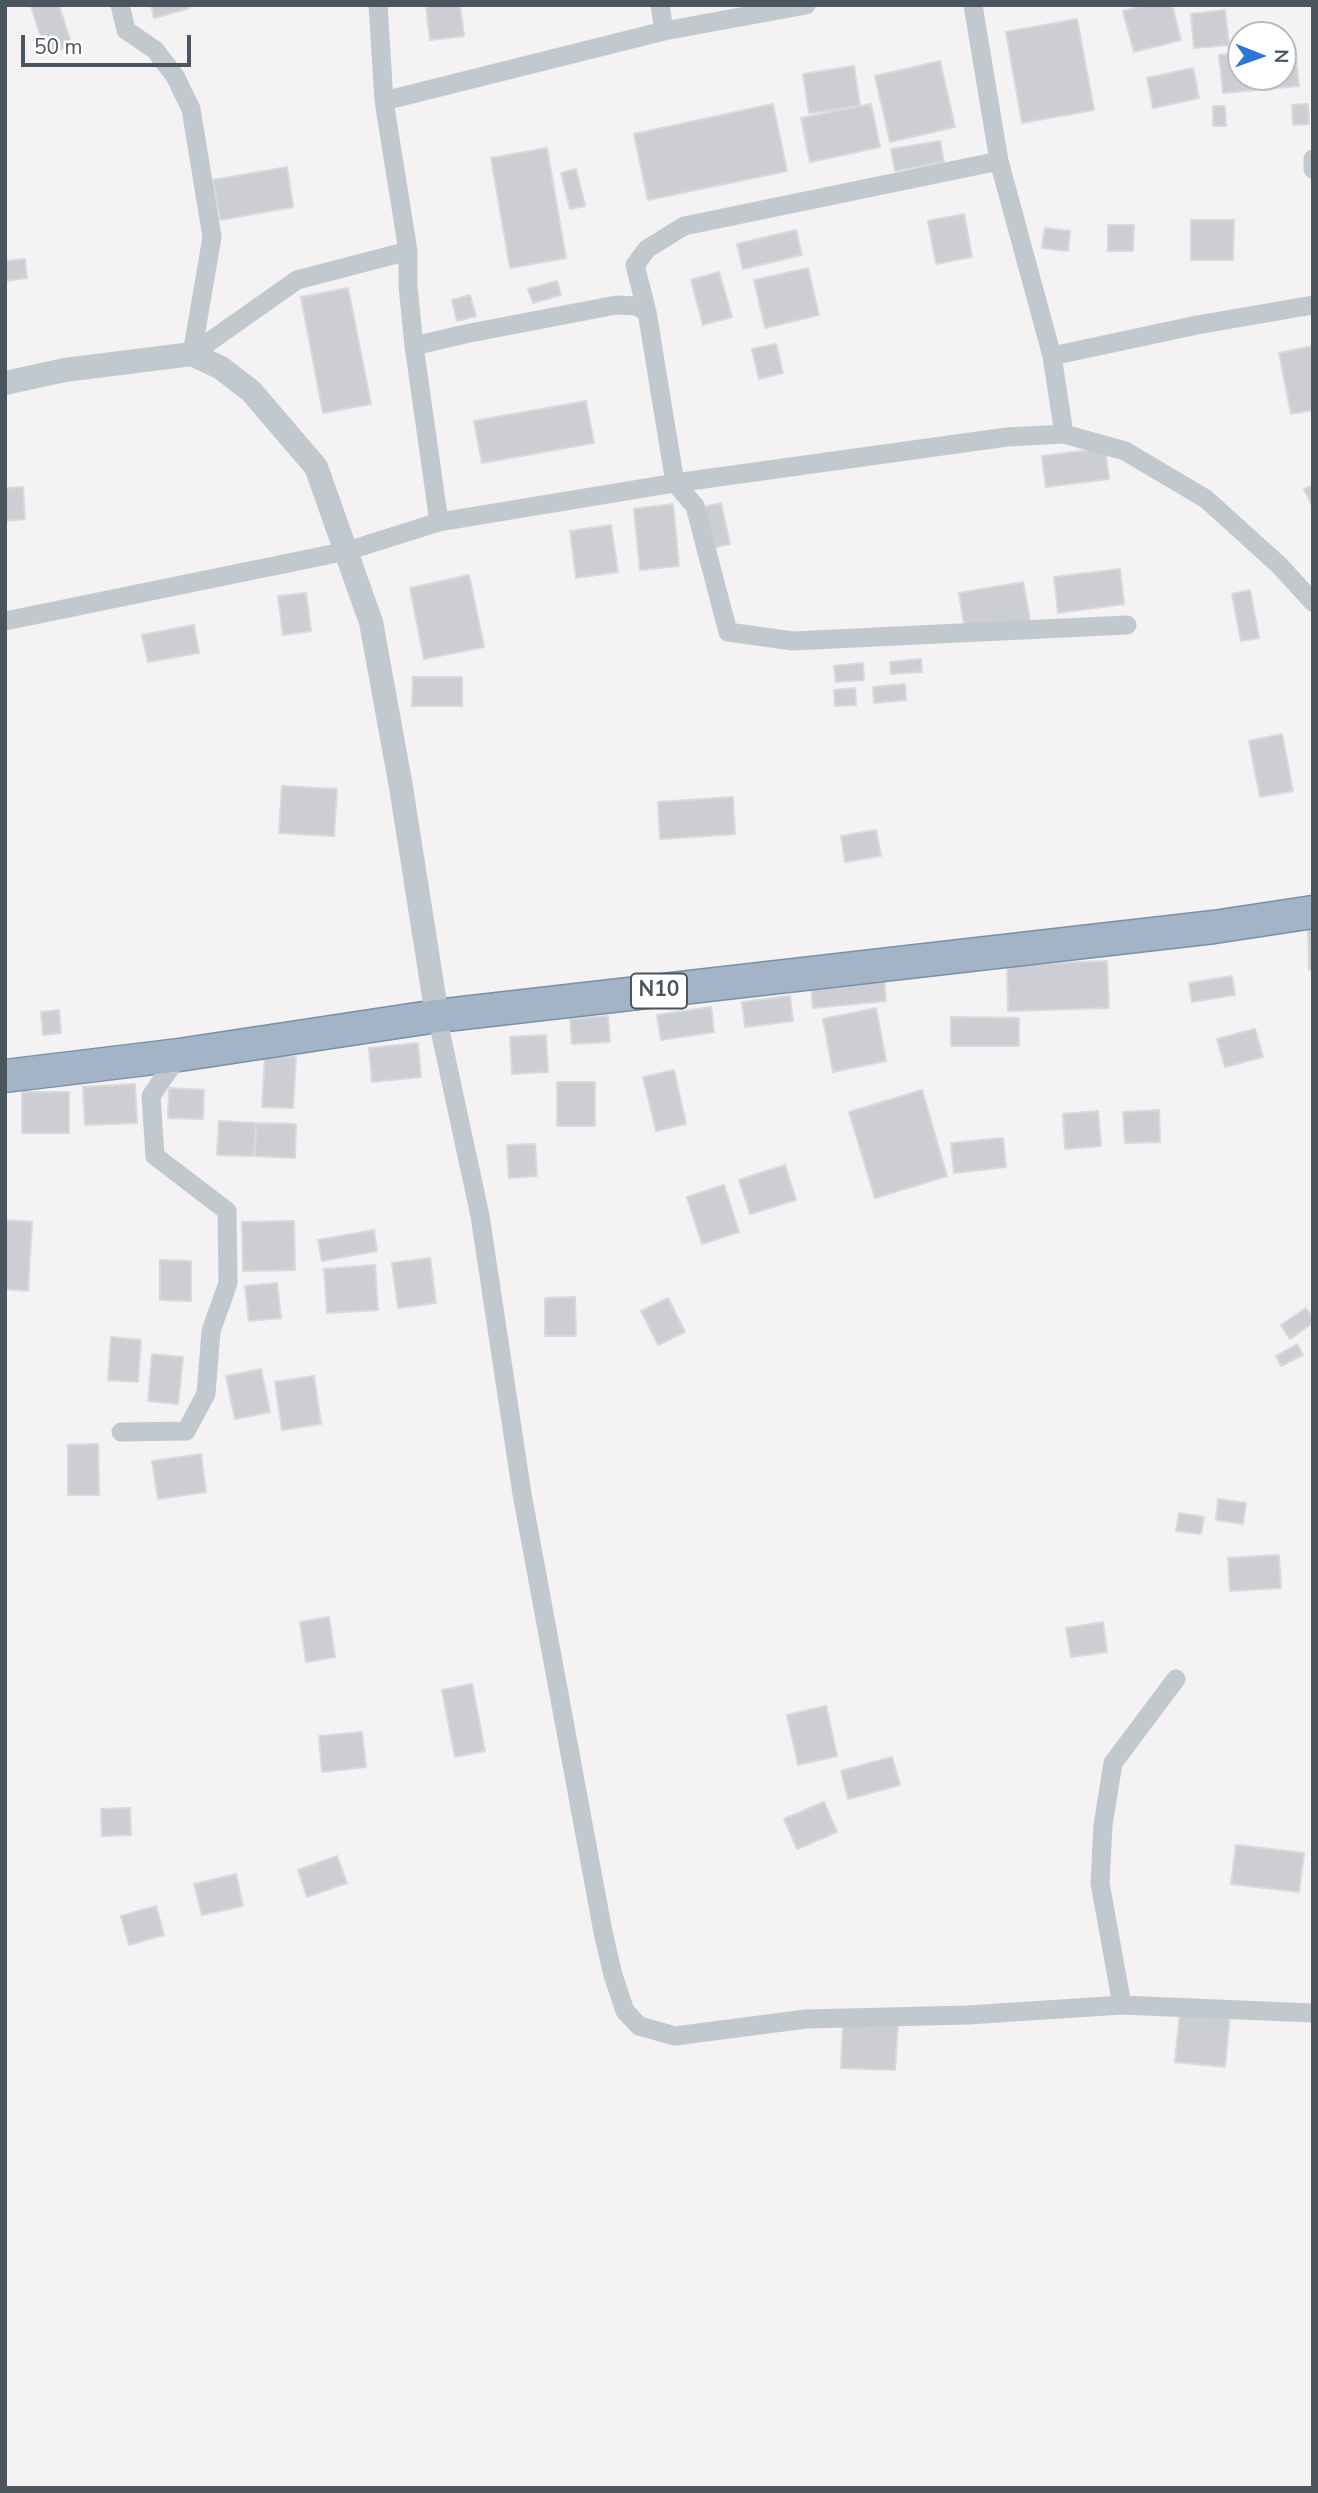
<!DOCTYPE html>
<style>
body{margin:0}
#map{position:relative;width:1318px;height:2493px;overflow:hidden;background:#f4f2f2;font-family:"Nunito Sans",sans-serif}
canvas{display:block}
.frame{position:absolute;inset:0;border:7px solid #4b555e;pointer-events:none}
.north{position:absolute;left:1227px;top:21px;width:70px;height:70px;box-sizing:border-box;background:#fff;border:2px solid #b7bbbf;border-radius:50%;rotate:91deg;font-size:19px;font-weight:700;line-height:28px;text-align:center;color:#4b555e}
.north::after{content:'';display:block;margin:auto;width:24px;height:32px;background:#2b77d6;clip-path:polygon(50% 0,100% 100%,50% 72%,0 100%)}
.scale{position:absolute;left:21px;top:35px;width:170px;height:32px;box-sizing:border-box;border:4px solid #4b555e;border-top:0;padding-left:9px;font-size:21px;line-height:24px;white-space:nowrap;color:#4b555e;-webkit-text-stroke:5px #fff;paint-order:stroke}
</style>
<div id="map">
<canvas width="1318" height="2493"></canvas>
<div class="frame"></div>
<div class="north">N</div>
<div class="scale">50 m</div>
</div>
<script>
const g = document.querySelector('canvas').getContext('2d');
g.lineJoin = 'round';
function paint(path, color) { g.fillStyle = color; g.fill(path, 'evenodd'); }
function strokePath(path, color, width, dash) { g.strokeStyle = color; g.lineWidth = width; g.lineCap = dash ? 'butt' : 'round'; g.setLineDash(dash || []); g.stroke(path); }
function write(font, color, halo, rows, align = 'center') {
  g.font = font + ' "Nunito Sans",sans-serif'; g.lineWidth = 5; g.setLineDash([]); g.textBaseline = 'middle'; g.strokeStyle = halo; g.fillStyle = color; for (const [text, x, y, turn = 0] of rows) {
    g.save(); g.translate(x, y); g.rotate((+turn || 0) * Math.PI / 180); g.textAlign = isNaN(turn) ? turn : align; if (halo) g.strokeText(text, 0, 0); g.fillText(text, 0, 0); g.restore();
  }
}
const building = new Path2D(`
 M 59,5 L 72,46 L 46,54 L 31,6 Z
 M 151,5 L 189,5 L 190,8 L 154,18 Z
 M 426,5 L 460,5 L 464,36 L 430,40 Z
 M 1146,5 L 1172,5 L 1181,40 L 1134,52 L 1123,11 Z
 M 1225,10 L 1229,45 L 1194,48 L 1191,14 Z
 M 1077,19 L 1094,110 L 1022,123 L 1006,32 Z
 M 1295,47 L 1299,86 L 1223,93 L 1219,55 L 1241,53 L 1241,77 L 1283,77 L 1283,48 Z
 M 940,61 L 955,127 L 890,142 L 875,76 Z
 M 854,66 L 860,106 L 809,113 L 803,74 Z
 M 1193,68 L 1199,98 L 1153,108 L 1147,78 Z
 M 773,104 L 787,171 L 648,200 L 634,134 Z
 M 871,104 L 880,147 L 810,162 L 801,118 Z
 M 1308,104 L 1309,124 L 1293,125 L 1292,105 Z
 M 1213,106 L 1225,106 L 1226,126 L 1213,126 Z
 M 940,141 L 944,162 L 895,171 L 891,149 Z
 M 547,148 L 566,258 L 510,268 L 491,158 Z
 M 287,167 L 293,207 L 220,220 L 213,180 Z
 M 576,169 L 585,206 L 570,209 L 561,173 Z
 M 964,214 L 972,257 L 936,264 L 928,221 Z
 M 1191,220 L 1234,220 L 1233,260 L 1191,260 Z
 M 1108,225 L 1134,225 L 1133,251 L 1108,251 Z
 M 1045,228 L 1070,231 L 1068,251 L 1042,248 Z
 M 796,230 L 802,255 L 743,269 L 737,244 Z
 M 25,259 L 27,278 L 5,281 L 5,261 Z
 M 808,268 L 819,315 L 765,328 L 754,280 Z
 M 719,272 L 732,317 L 703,325 L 691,280 Z
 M 557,281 L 561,295 L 533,303 L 528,289 Z
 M 348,288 L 371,404 L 323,413 L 301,297 Z
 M 470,295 L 476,316 L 457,321 L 452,300 Z
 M 776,344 L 783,373 L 759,379 L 752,349 Z
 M 1313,346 L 1313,410 L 1291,414 L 1279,353 Z
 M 586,401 L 594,443 L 482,463 L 474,421 Z
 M 1105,448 L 1109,479 L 1046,487 L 1042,456 Z
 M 1313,485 L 1313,508 L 1304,489 Z
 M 23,487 L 25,519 L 5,521 L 5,488 Z
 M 721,503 L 730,544 L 713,548 L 704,507 Z
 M 673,504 L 679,566 L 640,570 L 634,509 Z
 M 611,525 L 618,572 L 576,578 L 570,531 Z
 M 1120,569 L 1124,604 L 1058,613 L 1054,577 Z
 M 469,575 L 484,647 L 424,659 L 410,588 Z
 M 1023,582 L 1030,620 L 965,631 L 959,593 Z
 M 1250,590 L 1259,638 L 1241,641 L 1232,594 Z
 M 306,593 L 311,631 L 283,635 L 278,596 Z
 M 194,625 L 199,653 L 148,662 L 142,635 Z
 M 921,659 L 922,672 L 891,674 L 890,662 Z
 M 863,663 L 864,680 L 836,682 L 834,666 Z
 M 413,677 L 462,677 L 462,706 L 412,706 Z
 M 905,684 L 906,700 L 874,703 L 873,687 Z
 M 855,688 L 856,705 L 835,706 L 834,690 Z
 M 1282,734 L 1293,791 L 1260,797 L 1249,741 Z
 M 282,786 L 337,789 L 334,836 L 279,833 Z
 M 733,797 L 735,834 L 660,839 L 658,802 Z
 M 876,830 L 881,856 L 845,862 L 841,836 Z
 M 1308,927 L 1313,927 L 1313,970 L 1309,970 Z
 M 1107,961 L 1109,1008 L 1008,1011 L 1007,965 Z
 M 1232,976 L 1235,995 L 1192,1002 L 1189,983 Z
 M 884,978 L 886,1001 L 813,1008 L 811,985 Z
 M 790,996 L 793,1021 L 745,1027 L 742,1002 Z
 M 711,1007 L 714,1032 L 661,1040 L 657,1015 Z
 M 876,1008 L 886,1061 L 833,1072 L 823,1019 Z
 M 59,1010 L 61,1033 L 43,1035 L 41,1012 Z
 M 608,1016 L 610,1042 L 572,1044 L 570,1019 Z
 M 951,1017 L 1019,1018 L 1019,1046 L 951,1046 Z
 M 1255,1029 L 1263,1057 L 1225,1067 L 1217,1039 Z
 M 546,1035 L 548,1072 L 512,1074 L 510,1037 Z
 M 418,1043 L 421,1077 L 372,1082 L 369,1048 Z
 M 265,1055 L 296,1057 L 293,1108 L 262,1107 Z
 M 674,1070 L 686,1124 L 656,1131 L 643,1077 Z
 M 557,1082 L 595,1082 L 595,1126 L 557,1126 Z
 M 135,1084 L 137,1123 L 85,1125 L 83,1087 Z
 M 169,1088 L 204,1090 L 203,1119 L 168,1118 Z
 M 922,1090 L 947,1176 L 875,1198 L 849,1112 Z
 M 22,1092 L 69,1092 L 69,1133 L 22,1133 Z
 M 1159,1110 L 1160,1142 L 1125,1143 L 1123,1112 Z
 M 1098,1111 L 1101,1146 L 1065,1149 L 1063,1114 Z
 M 219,1121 L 256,1123 L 254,1156 L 217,1155 Z
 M 256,1123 L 296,1124 L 295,1158 L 255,1156 Z
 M 1003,1138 L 1006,1167 L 954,1173 L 951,1143 Z
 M 535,1144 L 537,1176 L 509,1178 L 507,1145 Z
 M 785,1165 L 796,1200 L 750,1214 L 739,1180 Z
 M 724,1185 L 739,1232 L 702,1244 L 687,1197 Z
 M 5,1220 L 32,1222 L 28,1291 L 5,1289 Z
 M 294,1221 L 295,1270 L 243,1271 L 242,1222 Z
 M 374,1230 L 377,1251 L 322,1261 L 318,1240 Z
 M 430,1258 L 436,1303 L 398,1308 L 392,1263 Z
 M 160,1260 L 191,1261 L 191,1301 L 160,1300 Z
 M 375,1265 L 378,1310 L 327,1313 L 324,1269 Z
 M 277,1283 L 281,1318 L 249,1321 L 245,1286 Z
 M 575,1297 L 576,1336 L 545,1336 L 545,1298 Z
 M 668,1298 L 685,1332 L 658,1345 L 641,1311 Z
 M 1306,1308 L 1313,1318 L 1313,1323 L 1290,1339 L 1281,1325 Z
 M 111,1337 L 141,1340 L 138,1382 L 108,1380 Z
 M 1297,1344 L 1303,1355 L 1281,1366 L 1276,1356 Z
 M 152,1354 L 183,1357 L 178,1404 L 148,1401 Z
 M 261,1369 L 270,1412 L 235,1419 L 226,1376 Z
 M 314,1376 L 321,1424 L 282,1430 L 275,1382 Z
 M 98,1444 L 99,1495 L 68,1495 L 68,1445 Z
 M 201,1454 L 206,1492 L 158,1499 L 152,1461 Z
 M 1218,1499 L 1246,1503 L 1243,1524 L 1216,1520 Z
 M 1179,1513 L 1204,1517 L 1201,1534 L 1176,1531 Z
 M 1279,1555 L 1281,1588 L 1230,1591 L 1228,1558 Z
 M 329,1617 L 335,1657 L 306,1662 L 300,1622 Z
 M 1103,1622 L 1107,1652 L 1071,1657 L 1066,1628 Z
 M 472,1684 L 485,1751 L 455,1757 L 442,1690 Z
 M 826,1706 L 837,1756 L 798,1765 L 787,1715 Z
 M 362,1732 L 366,1767 L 322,1772 L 319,1736 Z
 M 892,1757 L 900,1785 L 848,1799 L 841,1771 Z
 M 824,1802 L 837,1832 L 797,1849 L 784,1819 Z
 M 130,1808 L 131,1835 L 102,1836 L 101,1809 Z
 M 1236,1845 L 1304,1853 L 1299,1892 L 1231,1884 Z
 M 337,1856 L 347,1883 L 307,1897 L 298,1870 Z
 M 236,1874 L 243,1906 L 202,1915 L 194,1884 Z
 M 156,1906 L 164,1935 L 129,1945 L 121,1916 Z
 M 1180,2011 L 1230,2015 L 1225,2067 L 1175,2062 Z
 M 843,2021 L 898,2024 L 895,2070 L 841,2068 Z`);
paint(building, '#cdced4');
strokePath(building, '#d7d9dd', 2);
const trunk = new Path2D(`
 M 5,1076 L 179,1055 L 437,1016 L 1214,927 L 1313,912`);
strokePath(trunk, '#7a90a8', 35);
strokePath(new Path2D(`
 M 120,5 L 126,30 L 155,50 L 175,76 L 191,109 L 212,237 L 192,354
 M 378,5 L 384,101
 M 660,5 L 664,31
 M 973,5 L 999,161 L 1052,356
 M 1313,159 L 1313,169
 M 647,312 L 635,265 L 647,249 L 684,226 L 999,161
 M 414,346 L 465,334 L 616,305 L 636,306 L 647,312 L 675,483 L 695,506 L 728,632 L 793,641 L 1127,625
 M 192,354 L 297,280 L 408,251
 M 1064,434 L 1052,356 L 1197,325 L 1313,305
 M 439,522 L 414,346 L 408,286 L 408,251 L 384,101 L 664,31 L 806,5
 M 5,621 L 347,551 L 439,522 L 675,483 L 1007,437 L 1064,434 L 1125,451 L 1206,499 L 1279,565 L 1313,602
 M 437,1016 L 480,1216 L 522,1494 L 603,1932 L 613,1975 L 625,2011 L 639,2026 L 675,2036 L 806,2019 L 968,2015 L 1122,2005 L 1313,2013
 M 121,1432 L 186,1431 L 206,1394 L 211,1331 L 228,1283 L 227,1211 L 155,1156 L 151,1096 L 179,1055
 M 1122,2005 L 1100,1883 L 1103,1825 L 1113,1763 L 1176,1679`), '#c1c9cf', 19);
strokePath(new Path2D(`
 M 5,383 L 65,370 L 192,354 L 221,368 L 251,391 L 316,467 L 371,622 L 401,787 L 437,1016`), '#c1c9cf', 24);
strokePath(trunk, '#a2b4c5', 32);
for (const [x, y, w] of [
 [659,991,56]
]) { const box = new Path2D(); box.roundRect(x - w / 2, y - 17.5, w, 35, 5); g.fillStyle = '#fff'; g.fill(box); strokePath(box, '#4b555e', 2); }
write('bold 21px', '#4b555e', null, [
 ["N10",659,991]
]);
</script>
